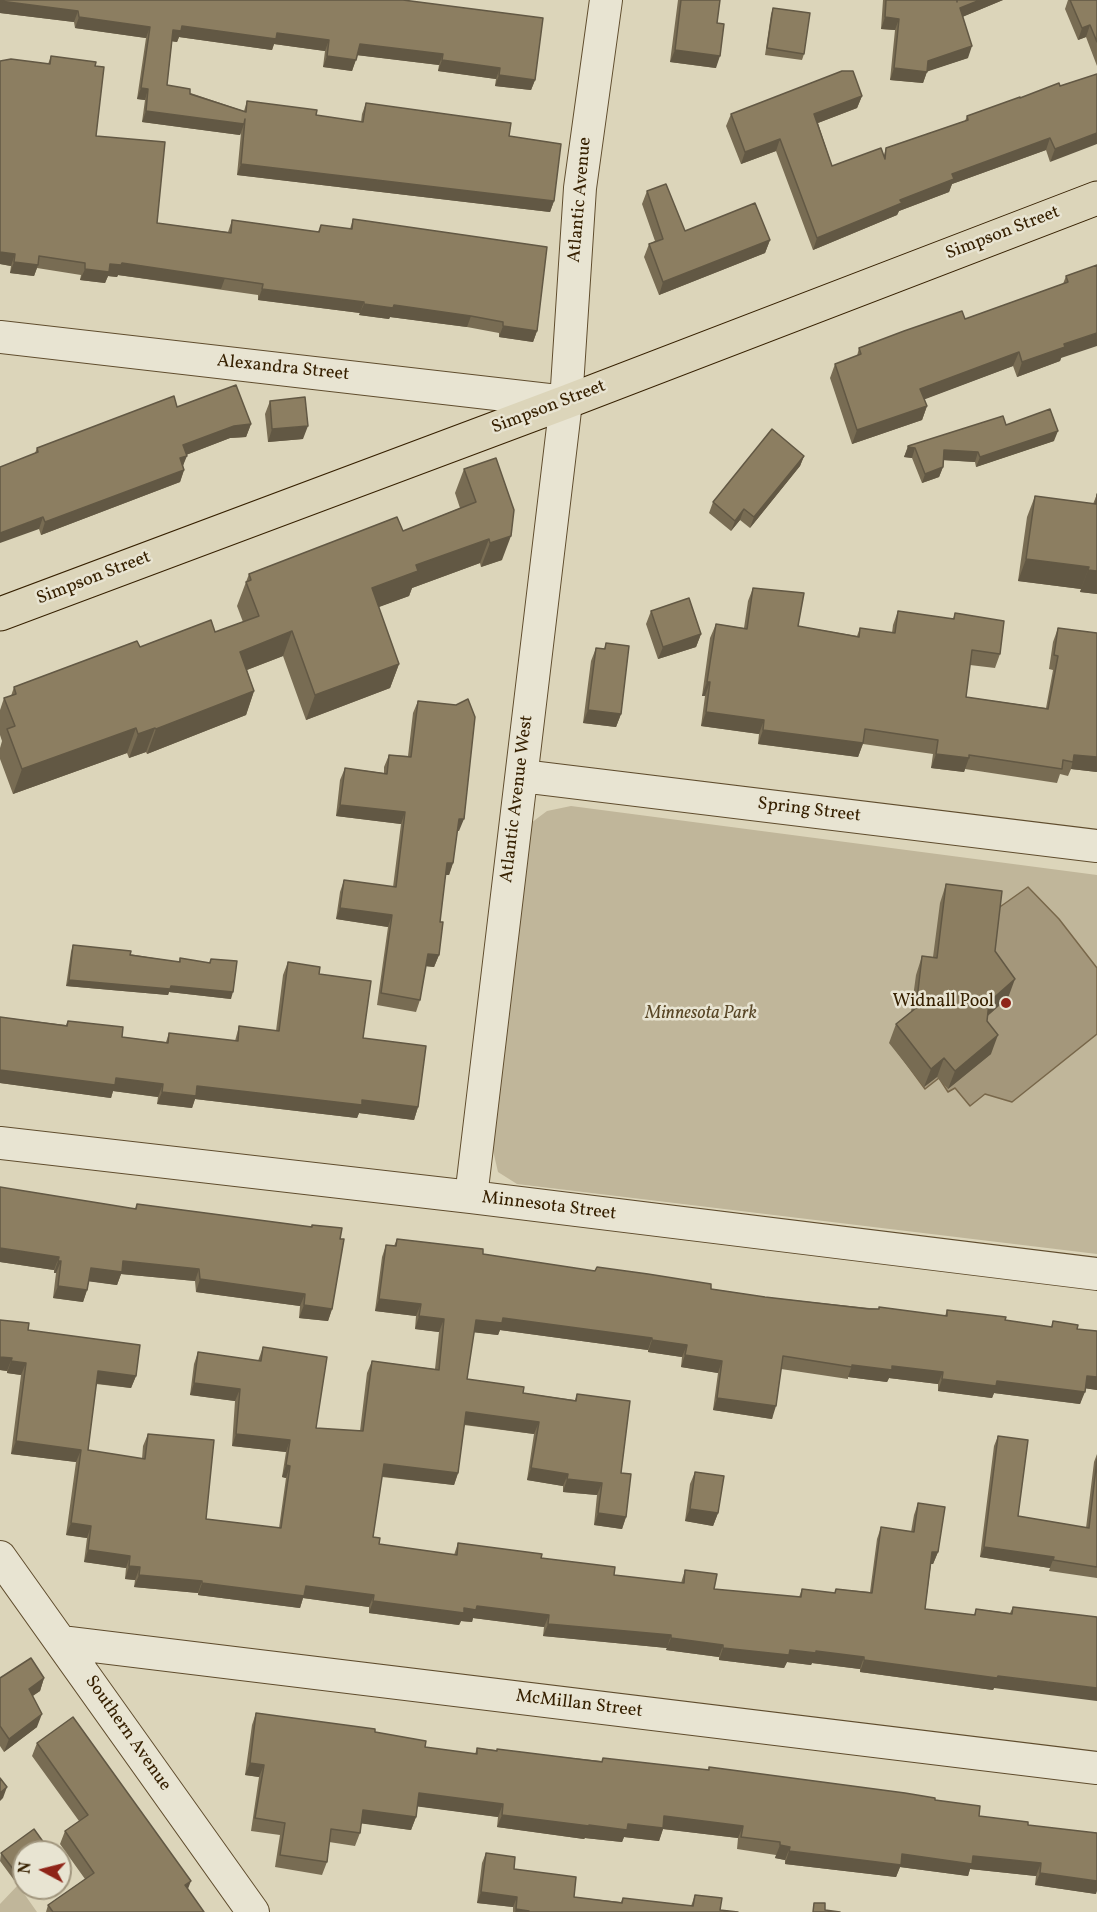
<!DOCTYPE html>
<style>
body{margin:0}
#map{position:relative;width:1097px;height:1912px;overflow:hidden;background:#dcd5ba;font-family:Vollkorn,serif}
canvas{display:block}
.north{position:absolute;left:12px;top:1840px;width:60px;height:60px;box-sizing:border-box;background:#e8e4d2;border:2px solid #a1967e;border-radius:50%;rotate:277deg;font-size:16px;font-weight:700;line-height:24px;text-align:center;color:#362000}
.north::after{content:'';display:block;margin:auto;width:21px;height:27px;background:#8f2418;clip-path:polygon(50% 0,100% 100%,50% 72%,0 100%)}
</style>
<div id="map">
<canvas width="1097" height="1912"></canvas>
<div class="north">N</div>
</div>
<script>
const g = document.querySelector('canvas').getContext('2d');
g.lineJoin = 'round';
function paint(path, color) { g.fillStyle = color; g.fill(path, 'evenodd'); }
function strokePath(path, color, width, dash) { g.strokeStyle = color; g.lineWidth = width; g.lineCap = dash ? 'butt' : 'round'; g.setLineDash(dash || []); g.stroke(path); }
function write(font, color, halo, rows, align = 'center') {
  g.font = font + ' Vollkorn,serif'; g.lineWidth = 5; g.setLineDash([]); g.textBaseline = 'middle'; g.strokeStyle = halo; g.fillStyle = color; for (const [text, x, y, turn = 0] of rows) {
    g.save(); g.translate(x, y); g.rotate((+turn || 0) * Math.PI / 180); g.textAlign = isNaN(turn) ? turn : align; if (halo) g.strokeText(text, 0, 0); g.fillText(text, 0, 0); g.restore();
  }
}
paint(new Path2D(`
 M 571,806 L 1097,875 L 1097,1254 L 517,1184 L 498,1172 L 492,1146 L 527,826 L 547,811 Z
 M 18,1885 L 37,1912 L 0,1912 L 0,1904 Z`), '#c0b69a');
const water = new Path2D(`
 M 1028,887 L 1059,919 L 1097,968 L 1097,1034 L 1012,1102 L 985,1094 L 970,1106 L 955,1088 L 948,1092 L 939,1078 L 925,1089 L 892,1044 L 997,909 Z`);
paint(water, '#a4977b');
strokePath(water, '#78674a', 1.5);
const minor = new Path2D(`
 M 0,337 L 566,402
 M 522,776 L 1097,846
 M 0,1143 L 471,1197 L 1097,1274
 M 471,1197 L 566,402 L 580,188 L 606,0
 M 0,1557 L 253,1912
 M 61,1642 L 1097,1768`);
const major = new Path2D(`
 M 0,614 L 566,402 L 1097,198`);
strokePath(minor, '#604d2e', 34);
strokePath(major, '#362000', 35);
strokePath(minor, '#e8e4d2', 32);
strokePath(major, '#dcd5ba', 33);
paint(new Path2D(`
 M 0,0 L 403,0 L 535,80 L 531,90 L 495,86 L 496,79 L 438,71 L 439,65 L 357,55 L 352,71 L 323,67 L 325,51 L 274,44 L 272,50 L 179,37 L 177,42 L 172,41 L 167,85 L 244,111 L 247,101 L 316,115 L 361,122 L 362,114 L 366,103 L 509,136 L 554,201 L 550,212 L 237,175 L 241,133 L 240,135 L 142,122 L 145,100 L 137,99 L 146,38 L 75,28 L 74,22 L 0,13 Z
 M 678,0 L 720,0 L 717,23 L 716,68 L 670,62 Z
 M 883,0 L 1003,0 L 962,17 L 968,58 L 927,71 L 923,83 L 890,80 L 895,30 L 881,29 Z
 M 1068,0 L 1097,0 L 1097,66 L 1086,37 L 1078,40 L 1065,9 Z
 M 773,8 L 804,54 L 802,60 L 765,55 L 771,14 Z
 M 51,56 L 95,66 L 96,136 L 157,223 L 228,232 L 232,220 L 318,232 L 321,225 L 350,229 L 353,219 L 537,331 L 533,342 L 499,337 L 499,333 L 467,327 L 390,317 L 389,319 L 359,315 L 360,313 L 258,300 L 258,295 L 118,275 L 117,277 L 108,276 L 105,283 L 80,280 L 81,275 L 37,268 L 34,276 L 10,273 L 11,266 L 0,264 L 0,61 L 48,64 Z
 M 1097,74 L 1050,162 L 1046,150 L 952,184 L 949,192 L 899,211 L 897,215 L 813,250 L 776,151 L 741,164 L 726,126 L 731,114 L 862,96 L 857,108 L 818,123 L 832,166 L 884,155 L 886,148 L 965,121 L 967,116 Z
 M 647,191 L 685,231 L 770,240 L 765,253 L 659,295 L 644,257 L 649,244 L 655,241 L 642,204 Z
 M 1097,265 L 1060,361 L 1017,377 L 1013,366 L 924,399 L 927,406 L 922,420 L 852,444 L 830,378 L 835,364 L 857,356 L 859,348 L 965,319 L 1063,284 L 1066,276 Z
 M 270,401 L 303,439 L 268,442 L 265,414 Z
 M 177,407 L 251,424 L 246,437 L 230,438 L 186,455 L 183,466 L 184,470 L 180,482 L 41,535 L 39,529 L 35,453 L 37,448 Z
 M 1006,425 L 1054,441 L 976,467 L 975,462 L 944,460 L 943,467 L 939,477 L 922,483 L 912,458 L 904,457 L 908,446 Z
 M 804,456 L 800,466 L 750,528 L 740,520 L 731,531 L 709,513 L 713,502 Z
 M 464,469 L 502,560 L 481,567 L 480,563 L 412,588 L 409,596 L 378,607 L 399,664 L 390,688 L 306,720 L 283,656 L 247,670 L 254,691 L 246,715 L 147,754 L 146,752 L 129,758 L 127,753 L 13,794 L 0,759 L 0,748 L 2,741 L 0,735 L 0,710 L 4,698 L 11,696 L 14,687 L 140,647 L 215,632 L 243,622 L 237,606 L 249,574 L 403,531 L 460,508 L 455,493 Z
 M 1097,494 L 1097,594 L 1080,592 L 1081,589 L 1018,581 L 1027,517 L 1035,496 L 1093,504 Z
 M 753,588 L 798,626 L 857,636 L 860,628 L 892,633 L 893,625 L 898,611 L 953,619 L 955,613 L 1000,654 L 995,668 L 970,665 L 966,697 L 1046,708 L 1053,670 L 1049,669 L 1053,642 L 1058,628 L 1097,772 L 1071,769 L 1068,776 L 1060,774 L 1057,783 L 965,769 L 964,772 L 931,768 L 933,754 L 863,744 L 858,757 L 758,744 L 759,734 L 701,726 L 705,696 L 702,696 L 710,638 L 716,624 L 744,628 L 748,601 Z
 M 651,611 L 701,634 L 696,647 L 658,659 L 646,624 Z
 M 606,643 L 621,714 L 616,727 L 583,723 L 591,661 L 596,648 L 604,649 Z
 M 418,701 L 459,831 L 457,831 L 453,863 L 449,875 L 445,875 L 440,922 L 439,955 L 434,967 L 426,966 L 420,1000 L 416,1012 L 377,1005 L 388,927 L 336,919 L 340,892 L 344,880 L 393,887 L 401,824 L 336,816 L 340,780 L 345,768 L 384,773 L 384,767 L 389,755 L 408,756 L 413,713 Z
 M 946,884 L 995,951 L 1008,998 L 987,1016 L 987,1021 L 991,1054 L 948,1089 L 937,1077 L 924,1087 L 889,1043 L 896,1024 L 911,1012 L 916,975 L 922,956 L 933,957 L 940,903 Z
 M 73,945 L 179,962 L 180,958 L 209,963 L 211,959 L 231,999 L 169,992 L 168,995 L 66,986 L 71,952 Z
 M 288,962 L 319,974 L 363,1038 L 418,1107 L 414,1120 L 359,1113 L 357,1118 L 195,1099 L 192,1108 L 157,1104 L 158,1097 L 113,1091 L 111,1098 L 0,1083 L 0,1017 L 66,1025 L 68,1021 L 122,1037 L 166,1042 L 169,1033 L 235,1041 L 239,1026 L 276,1031 L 283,975 Z
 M 137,1204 L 311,1227 L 312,1225 L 332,1309 L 328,1321 L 299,1318 L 300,1306 L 196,1292 L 195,1281 L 121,1274 L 117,1285 L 89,1281 L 87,1290 L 83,1302 L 53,1298 L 56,1273 L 54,1273 L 54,1270 L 0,1262 L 135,1209 Z
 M 397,1239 L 483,1254 L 765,1297 L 945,1316 L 947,1310 L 1005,1320 L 1051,1327 L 1053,1321 L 1077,1329 L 1097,1331 L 1097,1390 L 1085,1388 L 1080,1404 L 994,1393 L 992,1398 L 938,1391 L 938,1384 L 889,1378 L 887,1382 L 848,1377 L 848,1379 L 781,1369 L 772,1419 L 713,1410 L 718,1373 L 681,1367 L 682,1357 L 648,1352 L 648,1350 L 500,1330 L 498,1335 L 474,1332 L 467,1379 L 523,1393 L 575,1400 L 577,1394 L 621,1473 L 626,1517 L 622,1529 L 594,1525 L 597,1495 L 563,1492 L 563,1486 L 527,1480 L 534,1434 L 464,1425 L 458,1473 L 454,1485 L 382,1477 L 373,1537 L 379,1544 L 454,1555 L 458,1543 L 541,1558 L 614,1575 L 681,1583 L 685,1570 L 714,1589 L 799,1597 L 802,1589 L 835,1593 L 836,1589 L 870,1592 L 877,1539 L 881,1527 L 911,1532 L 914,1515 L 918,1503 L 938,1552 L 933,1564 L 931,1564 L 925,1609 L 974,1615 L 976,1609 L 1010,1613 L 1013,1607 L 1097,1617 L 994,1688 L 993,1690 L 860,1672 L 860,1669 L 812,1663 L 811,1665 L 787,1662 L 784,1668 L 719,1660 L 719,1657 L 666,1650 L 667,1648 L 543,1636 L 544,1627 L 473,1618 L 472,1622 L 461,1621 L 459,1625 L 369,1613 L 369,1607 L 303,1598 L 300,1608 L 198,1595 L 198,1593 L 134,1587 L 135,1580 L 125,1579 L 126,1568 L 84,1562 L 87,1538 L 66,1535 L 76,1462 L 11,1454 L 21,1375 L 7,1373 L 7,1371 L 0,1370 L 0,1320 L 28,1330 L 136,1376 L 131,1388 L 96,1384 L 88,1450 L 142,1459 L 143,1446 L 148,1434 L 206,1519 L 279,1528 L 286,1478 L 282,1477 L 286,1452 L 232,1446 L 235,1401 L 190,1395 L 194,1364 L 198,1352 L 258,1361 L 263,1347 L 316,1428 L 360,1431 L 367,1373 L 372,1361 L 435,1369 L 439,1332 L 415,1329 L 416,1316 L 375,1311 L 382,1257 L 386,1245 L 394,1246 Z
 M 998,1436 L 1018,1516 L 1086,1528 L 1094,1462 L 1097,1454 L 1097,1578 L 1049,1571 L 1050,1568 L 980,1557 L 994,1446 Z
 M 695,1472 L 718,1513 L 713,1526 L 685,1521 L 690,1484 Z
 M 0,1678 L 44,1678 L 40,1691 L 33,1696 L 37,1727 L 4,1752 L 0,1746 Z
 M 256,1713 L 375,1732 L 425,1747 L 475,1754 L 477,1748 L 602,1761 L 603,1758 L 708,1770 L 709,1767 L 935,1800 L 979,1816 L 1028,1825 L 1096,1894 L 1035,1885 L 1036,1876 L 970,1869 L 968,1876 L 900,1867 L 896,1877 L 785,1864 L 785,1860 L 775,1858 L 776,1855 L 737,1849 L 738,1838 L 663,1829 L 659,1841 L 624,1837 L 622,1842 L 585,1838 L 584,1839 L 497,1827 L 498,1817 L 417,1806 L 416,1817 L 411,1830 L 361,1823 L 360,1833 L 355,1846 L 329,1842 L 327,1862 L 322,1875 L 275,1867 L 280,1835 L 251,1831 L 259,1777 L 245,1775 L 252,1725 Z
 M 37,1743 L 187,1889 L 204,1912 L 46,1912 L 48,1905 L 85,1879 L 60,1844 L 65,1831 L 79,1821 L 32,1756 Z
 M 49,1850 L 49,1852 L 24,1852 L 14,1880 L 0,1861 L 1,1853 Z
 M 486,1853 L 514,1869 L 574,1897 L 621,1902 L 623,1898 L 691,1906 L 695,1895 L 720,1910 L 738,1912 L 513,1912 L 513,1907 L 477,1903 L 482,1863 Z`), '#786c53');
paint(new Path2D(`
 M 980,0 L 1003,0 L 955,20 L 960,8 Z
 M 0,1 L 78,11 L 74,22 L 0,13 Z
 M 79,17 L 150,27 L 146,38 L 75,28 Z
 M 885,17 L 899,19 L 895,30 L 881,29 Z
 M 1090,25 L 1086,37 L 1078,40 L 1082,28 Z
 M 182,26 L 277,33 L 329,40 L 325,51 L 274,44 L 272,50 L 179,37 L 177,42 L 169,41 L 173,30 Z
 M 360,44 L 443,54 L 439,65 L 356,55 Z
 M 972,46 L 968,58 L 926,72 L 927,72 L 923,83 L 890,80 L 894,68 L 928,61 Z
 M 675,50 L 720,56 L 716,68 L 670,62 Z
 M 327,56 L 356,60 L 352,71 L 323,67 Z
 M 442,60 L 500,68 L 496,79 L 438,71 Z
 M 499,75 L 535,80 L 531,90 L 495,86 Z
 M 141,88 L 148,89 L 145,100 L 137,99 Z
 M 862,96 L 857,108 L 810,126 L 814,114 Z
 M 146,111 L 244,124 L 240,135 L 142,122 Z
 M 1097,133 L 1097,144 L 1050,162 L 1055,149 Z
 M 1050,138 L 1046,150 L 952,184 L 949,192 L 899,211 L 897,215 L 813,250 L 817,238 L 900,200 L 952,174 Z
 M 780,139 L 776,151 L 741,164 L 745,152 Z
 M 241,164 L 554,201 L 550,212 L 237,175 Z
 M 770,240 L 765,253 L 659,295 L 663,282 Z
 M 0,252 L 15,254 L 11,266 L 0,264 Z
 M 14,262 L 38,265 L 34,276 L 10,273 Z
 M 122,263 L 225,278 L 221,289 L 118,275 L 117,277 L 108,276 L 105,283 L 80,280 L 85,269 L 110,264 Z
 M 262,289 L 364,302 L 360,313 L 258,300 Z
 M 364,304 L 394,305 L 471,316 L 467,327 L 390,317 L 389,319 L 359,315 Z
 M 503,326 L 537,331 L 533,342 L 499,337 Z
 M 1097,333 L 1097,346 L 1061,358 L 1060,361 L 1017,377 L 1022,362 L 1064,344 Z
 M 1019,352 L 1013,366 L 915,403 L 920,389 Z
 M 927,406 L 922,420 L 852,444 L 857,430 Z
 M 251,424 L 246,437 L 230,438 L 178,458 L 183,445 L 234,426 Z
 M 308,426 L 303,439 L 268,442 L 272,429 Z
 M 1058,431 L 1054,441 L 976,467 L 980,457 Z
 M 908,447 L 915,448 L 912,458 L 904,457 Z
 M 944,450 L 978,452 L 975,462 L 941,460 Z
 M 187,456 L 182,468 L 180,458 Z
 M 804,456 L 800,466 L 750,528 L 754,517 Z
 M 943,467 L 939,477 L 922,483 L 925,474 Z
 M 184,470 L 180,482 L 41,535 L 45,522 Z
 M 744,509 L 740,520 L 731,531 L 735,521 Z
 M 43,517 L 39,529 L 0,543 L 0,533 Z
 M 511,536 L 502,560 L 481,567 L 490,543 Z
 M 489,539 L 480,563 L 412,588 L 409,596 L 363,613 L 372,588 L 416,565 Z
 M 1026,559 L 1089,567 L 1081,589 L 1018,581 Z
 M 1088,570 L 1097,571 L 1097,594 L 1080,592 Z
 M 292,631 L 283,656 L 231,676 L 240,652 Z
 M 701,634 L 696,647 L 658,659 L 663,647 Z
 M 399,664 L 390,688 L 306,720 L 315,695 Z
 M 707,682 L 710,682 L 705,696 L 702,696 Z
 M 254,691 L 246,715 L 147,754 L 156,729 Z
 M 588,710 L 621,714 L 616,727 L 583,723 Z
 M 706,712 L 764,720 L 759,734 L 701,726 Z
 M 136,728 L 127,753 L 13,794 L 22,769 Z
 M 155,728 L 146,752 L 129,758 L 138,734 Z
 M 763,730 L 863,743 L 858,757 L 758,744 Z
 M 936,754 L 969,758 L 964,772 L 931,768 Z
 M 1074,755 L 1097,757 L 1097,772 L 1071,769 Z
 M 340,805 L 405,812 L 401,824 L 336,816 Z
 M 459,819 L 464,819 L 459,831 L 454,830 Z
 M 447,863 L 453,863 L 449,875 L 443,875 Z
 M 340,908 L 392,915 L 388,927 L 336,919 Z
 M 428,954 L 439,955 L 434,967 L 424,966 Z
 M 1015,979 L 1008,998 L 982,1021 L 989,1002 Z
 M 69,980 L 171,986 L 233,992 L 231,999 L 169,992 L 168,995 L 66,986 Z
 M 998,1035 L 991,1054 L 948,1089 L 955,1071 Z
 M 944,1058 L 937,1077 L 924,1087 L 931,1069 Z
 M 0,1070 L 116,1078 L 163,1084 L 158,1097 L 113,1091 L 111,1098 L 0,1083 Z
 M 197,1086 L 362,1100 L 418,1107 L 414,1120 L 359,1113 L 357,1118 L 195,1099 L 192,1108 L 157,1104 L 162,1092 Z
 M 0,1248 L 59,1257 L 54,1270 L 0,1262 Z
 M 58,1261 L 61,1261 L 56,1273 L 54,1273 Z
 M 123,1261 L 199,1269 L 195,1281 L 121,1274 L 117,1285 L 86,1281 L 91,1268 Z
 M 200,1279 L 305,1294 L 300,1306 L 196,1292 Z
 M 58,1286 L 87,1290 L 83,1302 L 53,1298 Z
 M 379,1299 L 421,1304 L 416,1316 L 375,1311 Z
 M 304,1305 L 332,1309 L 328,1321 L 299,1318 Z
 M 419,1316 L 444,1319 L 439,1332 L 415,1329 Z
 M 503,1318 L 652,1338 L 648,1350 L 500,1330 L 498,1335 L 471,1332 L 476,1320 Z
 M 652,1340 L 687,1345 L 682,1357 L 648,1352 Z
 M 685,1355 L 722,1361 L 718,1373 L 681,1367 Z
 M 0,1357 L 12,1358 L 7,1371 L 0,1370 Z
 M 11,1361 L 26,1363 L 21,1375 L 7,1373 Z
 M 852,1365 L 892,1366 L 943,1372 L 938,1384 L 889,1378 L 887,1382 L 848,1377 Z
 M 98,1371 L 136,1376 L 131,1388 L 93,1383 Z
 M 1087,1376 L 1097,1377 L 1097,1390 L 1083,1388 Z
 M 942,1379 L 997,1381 L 1085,1392 L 1080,1404 L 994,1393 L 992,1398 L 938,1391 Z
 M 194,1383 L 240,1389 L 235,1401 L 190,1395 Z
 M 717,1398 L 776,1406 L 772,1419 L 713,1410 Z
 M 466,1412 L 539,1422 L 534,1434 L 462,1424 Z
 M 236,1434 L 290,1440 L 286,1452 L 232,1446 Z
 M 16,1441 L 81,1450 L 76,1462 L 11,1454 Z
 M 384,1464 L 458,1473 L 454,1485 L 379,1476 Z
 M 286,1465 L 290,1466 L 286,1478 L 282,1477 Z
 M 531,1468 L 568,1474 L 563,1486 L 527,1480 Z
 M 567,1479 L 602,1483 L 597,1495 L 563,1492 Z
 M 690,1509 L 718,1513 L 713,1526 L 685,1521 Z
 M 598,1513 L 626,1517 L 622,1529 L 594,1525 Z
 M 71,1523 L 91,1526 L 87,1538 L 66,1535 Z
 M 984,1547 L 1054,1557 L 1050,1568 L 980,1557 Z
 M 88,1550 L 130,1556 L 126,1568 L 84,1562 Z
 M 932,1552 L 938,1552 L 933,1564 L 928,1564 Z
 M 129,1566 L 140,1567 L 135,1580 L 125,1579 Z
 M 139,1575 L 202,1581 L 198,1593 L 134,1587 Z
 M 202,1583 L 306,1586 L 374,1595 L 369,1607 L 303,1598 L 300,1608 L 198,1595 Z
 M 373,1601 L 464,1608 L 477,1606 L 549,1615 L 544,1627 L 473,1618 L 472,1622 L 461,1621 L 459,1625 L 369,1613 Z
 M 548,1624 L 671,1635 L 667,1648 L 543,1636 Z
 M 671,1638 L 723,1645 L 719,1657 L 666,1650 Z
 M 723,1648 L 816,1651 L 864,1657 L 860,1669 L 812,1663 L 811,1665 L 787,1662 L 784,1668 L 719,1660 Z
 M 864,1660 L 1097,1688 L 1097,1701 L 994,1688 L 993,1690 L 860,1672 Z
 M 44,1678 L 40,1691 L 24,1701 L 29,1689 Z
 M 42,1714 L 37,1727 L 4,1752 L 9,1739 Z
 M 250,1763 L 264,1765 L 259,1777 L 245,1775 Z
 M 7,1787 L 3,1798 L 0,1801 L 0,1793 Z
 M 419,1793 L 503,1804 L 498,1817 L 414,1806 Z
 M 363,1810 L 416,1817 L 411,1830 L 358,1823 Z
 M 502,1815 L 589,1825 L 628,1824 L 664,1816 L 743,1826 L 738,1838 L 663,1829 L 659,1841 L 624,1837 L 622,1842 L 585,1838 L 584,1839 L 497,1827 Z
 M 780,1845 L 790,1847 L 785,1860 L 775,1858 Z
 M 789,1851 L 973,1856 L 1041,1863 L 1036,1876 L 970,1869 L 968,1876 L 900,1867 L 896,1877 L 785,1864 Z
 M 24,1868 L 24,1873 L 14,1880 L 16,1873 Z
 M 1040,1873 L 1097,1881 L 1097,1891 L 1096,1894 L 1035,1885 Z
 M 191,1881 L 186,1894 L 185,1885 Z
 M 481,1892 L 517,1897 L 513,1907 L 477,1903 Z
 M 516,1909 L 529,1911 L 529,1912 L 515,1912 Z`), '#625844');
const building = new Path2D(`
 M 0,0 L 403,0 L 543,18 L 535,80 L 499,75 L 500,68 L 442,60 L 443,54 L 360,44 L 356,60 L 327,56 L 329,40 L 277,33 L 276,39 L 182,26 L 181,31 L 173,30 L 167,85 L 190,89 L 190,94 L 246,112 L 247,101 L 317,110 L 316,115 L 363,122 L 366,103 L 511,123 L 509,136 L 561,144 L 554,201 L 241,164 L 245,119 L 244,124 L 146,111 L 148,89 L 141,88 L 150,27 L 79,17 L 78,11 L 0,1 Z
 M 681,0 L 720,0 L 717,23 L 724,24 L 720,56 L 675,50 Z
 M 886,0 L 957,0 L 957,2 L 957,0 L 980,0 L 960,8 L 972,46 L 928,61 L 927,72 L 894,68 L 899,19 L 885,17 Z
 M 1070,0 L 1097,0 L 1097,42 L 1090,25 L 1082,28 Z
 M 773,8 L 810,13 L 804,54 L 767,48 Z
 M 51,56 L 96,62 L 95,66 L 104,67 L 96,136 L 165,142 L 157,223 L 231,233 L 232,220 L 319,232 L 321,225 L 352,229 L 353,219 L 547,247 L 537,331 L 503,326 L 503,322 L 471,316 L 394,305 L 393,308 L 364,304 L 364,302 L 262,289 L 263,284 L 122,263 L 121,265 L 110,264 L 109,272 L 85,269 L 85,263 L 39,256 L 38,265 L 14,262 L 15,254 L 0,252 L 0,61 L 11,59 L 50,64 Z
 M 842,71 L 853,71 L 862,96 L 814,114 L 832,166 L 881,148 L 885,159 L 886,148 L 968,120 L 967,116 L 1020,97 L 1020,98 L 1059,83 L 1060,86 L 1097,74 L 1097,133 L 1055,149 L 1050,138 L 952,174 L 954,179 L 900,200 L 902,203 L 817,238 L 780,139 L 745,152 L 731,114 Z
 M 666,184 L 685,231 L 755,203 L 770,240 L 663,282 L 649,244 L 663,239 L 647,191 Z
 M 1097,265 L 1097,333 L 1064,344 L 1065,347 L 1022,362 L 1019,352 L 920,389 L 927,406 L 857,430 L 835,364 L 861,354 L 859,348 L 904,331 L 962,311 L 965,319 L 1068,282 L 1066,276 Z
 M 236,385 L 251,424 L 234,426 L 183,445 L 187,456 L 180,458 L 184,470 L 45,522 L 43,517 L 0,533 L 0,467 L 38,452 L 37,448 L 174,396 L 177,407 Z
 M 305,397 L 308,426 L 272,429 L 270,401 Z
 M 1050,409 L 1058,431 L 980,457 L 978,452 L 944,450 L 943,467 L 925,474 L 915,448 L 908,447 L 908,446 L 1003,416 L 1006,425 Z
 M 772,429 L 804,456 L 754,517 L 744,509 L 735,521 L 713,502 Z
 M 496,458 L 514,510 L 511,536 L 490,543 L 489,539 L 416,565 L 418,571 L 372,588 L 399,664 L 315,695 L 292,631 L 240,652 L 254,691 L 156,729 L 155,728 L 138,734 L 136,728 L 22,769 L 7,729 L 15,726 L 4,698 L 16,694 L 14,687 L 137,641 L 140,647 L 211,620 L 215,632 L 259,616 L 246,582 L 251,580 L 249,574 L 397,517 L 403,531 L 476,502 L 464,469 Z
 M 1097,494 L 1097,571 L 1088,570 L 1089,567 L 1026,559 L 1035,496 L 1096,504 Z
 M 753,588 L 804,593 L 798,626 L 859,637 L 860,628 L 895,633 L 898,611 L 954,619 L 955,613 L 1004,621 L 1000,654 L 972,650 L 966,697 L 1048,709 L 1058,656 L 1054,655 L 1058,628 L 1097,633 L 1097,757 L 1074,755 L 1073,762 L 1063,760 L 1062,769 L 969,755 L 969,758 L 936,754 L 938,740 L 865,729 L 863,743 L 763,730 L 764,720 L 706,712 L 710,682 L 707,682 L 716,624 L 747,629 Z
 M 689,598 L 701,634 L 663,647 L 651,611 Z
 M 606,643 L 629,646 L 621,714 L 588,710 L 596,648 L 605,649 Z
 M 468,699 L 475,717 L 464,819 L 459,819 L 453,863 L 447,863 L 440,922 L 443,922 L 439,955 L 428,954 L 420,1000 L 381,993 L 392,915 L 340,908 L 344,880 L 396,887 L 405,812 L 340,805 L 345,768 L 387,774 L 389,755 L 411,757 L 418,701 L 456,705 Z
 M 946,884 L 1002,891 L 995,951 L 1015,979 L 989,1002 L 987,1021 L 998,1035 L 955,1071 L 944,1058 L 931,1069 L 896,1024 L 916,1008 L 922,956 L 937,958 Z
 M 73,945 L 131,951 L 130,955 L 180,962 L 180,958 L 210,963 L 211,959 L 237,961 L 233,992 L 171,986 L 170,989 L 69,980 Z
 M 288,962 L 320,967 L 319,974 L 371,981 L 363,1038 L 426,1046 L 418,1107 L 362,1100 L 362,1105 L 197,1086 L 196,1096 L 162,1092 L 163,1084 L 116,1078 L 115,1085 L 0,1070 L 0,1017 L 67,1026 L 68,1021 L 123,1027 L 122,1037 L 168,1043 L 169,1033 L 238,1041 L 239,1026 L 279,1031 Z
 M 0,1187 L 136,1209 L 137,1204 L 312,1227 L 312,1225 L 342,1228 L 340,1239 L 344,1239 L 332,1309 L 304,1305 L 305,1294 L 200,1279 L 199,1269 L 123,1261 L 122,1272 L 91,1268 L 87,1290 L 58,1286 L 61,1261 L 58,1261 L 59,1257 L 0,1248 Z
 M 397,1239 L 483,1249 L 483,1254 L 595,1271 L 597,1267 L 648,1274 L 711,1284 L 711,1289 L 765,1297 L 869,1309 L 879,1309 L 879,1307 L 947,1316 L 947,1310 L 1006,1317 L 1005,1320 L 1052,1327 L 1053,1321 L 1078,1325 L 1077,1329 L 1097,1331 L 1097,1377 L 1087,1376 L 1085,1392 L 997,1381 L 996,1386 L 942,1379 L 943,1372 L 892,1366 L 892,1370 L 852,1365 L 852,1367 L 783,1356 L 776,1406 L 717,1398 L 722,1361 L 685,1355 L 687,1345 L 652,1340 L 652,1338 L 503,1318 L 502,1323 L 476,1320 L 467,1379 L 524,1387 L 523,1393 L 576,1401 L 577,1394 L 630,1401 L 621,1473 L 631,1474 L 626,1517 L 598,1513 L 602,1483 L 567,1479 L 568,1474 L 531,1468 L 539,1422 L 466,1412 L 458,1473 L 384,1464 L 373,1537 L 380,1538 L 379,1544 L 457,1555 L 458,1543 L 542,1554 L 541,1558 L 615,1567 L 614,1575 L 684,1583 L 685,1570 L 717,1574 L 714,1589 L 801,1597 L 802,1589 L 835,1593 L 836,1589 L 872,1593 L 881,1527 L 914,1532 L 918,1503 L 945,1507 L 938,1552 L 932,1552 L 925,1609 L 975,1615 L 976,1609 L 1012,1614 L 1013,1607 L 1097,1617 L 1097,1688 L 998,1676 L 997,1678 L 864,1660 L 864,1657 L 816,1651 L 816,1653 L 790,1650 L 789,1655 L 723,1648 L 723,1645 L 671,1638 L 671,1635 L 548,1624 L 549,1615 L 477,1606 L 476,1610 L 464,1608 L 464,1613 L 373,1601 L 374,1595 L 306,1586 L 304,1596 L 202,1583 L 202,1581 L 139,1575 L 140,1567 L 129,1566 L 130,1556 L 88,1550 L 91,1526 L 71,1523 L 81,1450 L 16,1441 L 26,1363 L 11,1361 L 12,1358 L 0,1357 L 0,1320 L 29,1323 L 28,1330 L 140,1345 L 136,1376 L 98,1371 L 88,1450 L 145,1459 L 148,1434 L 214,1440 L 206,1519 L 281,1528 L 290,1466 L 286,1465 L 290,1440 L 236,1434 L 240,1389 L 194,1383 L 198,1352 L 261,1361 L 263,1347 L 327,1357 L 316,1428 L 363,1431 L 372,1361 L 439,1370 L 444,1319 L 419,1316 L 421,1304 L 379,1299 L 386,1245 L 396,1246 Z
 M 998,1436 L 1028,1440 L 1018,1516 L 1089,1528 L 1097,1459 L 1097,1567 L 1053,1560 L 1054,1557 L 984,1547 Z
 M 695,1472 L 724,1476 L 718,1513 L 690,1509 Z
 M 31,1658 L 44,1678 L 29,1689 L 42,1714 L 9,1739 L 0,1726 L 0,1678 Z
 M 256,1713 L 375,1729 L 375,1732 L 426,1741 L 425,1747 L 477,1754 L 477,1748 L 497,1751 L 497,1749 L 602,1762 L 603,1758 L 709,1770 L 709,1767 L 905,1793 L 935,1798 L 935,1800 L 980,1806 L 979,1816 L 1028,1822 L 1028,1825 L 1097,1833 L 1097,1881 L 1040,1873 L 1041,1863 L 973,1856 L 972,1864 L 902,1854 L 901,1865 L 789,1851 L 790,1847 L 780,1845 L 780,1842 L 741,1837 L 743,1826 L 664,1816 L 663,1828 L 628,1824 L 627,1830 L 589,1825 L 589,1826 L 502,1815 L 503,1804 L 419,1793 L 416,1817 L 363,1810 L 360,1833 L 331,1829 L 327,1862 L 280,1855 L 285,1823 L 255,1818 L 264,1765 L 250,1763 Z
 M 73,1717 L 191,1881 L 185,1885 L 204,1912 L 53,1912 L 48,1905 L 94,1873 L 65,1831 L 88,1815 L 37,1743 Z
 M 0,1778 L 7,1787 L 0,1793 Z
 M 34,1829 L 49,1850 L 46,1852 L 24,1852 L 24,1868 L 16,1873 L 1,1853 Z
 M 486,1853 L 515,1857 L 514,1869 L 576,1877 L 574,1897 L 622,1903 L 623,1898 L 693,1906 L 695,1895 L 722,1898 L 720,1910 L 738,1912 L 529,1912 L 529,1911 L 516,1909 L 517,1897 L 481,1892 Z
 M 814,1903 L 825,1903 L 825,1910 L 840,1912 L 813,1912 Z`);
paint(building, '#8c7e61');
strokePath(building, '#625844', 1.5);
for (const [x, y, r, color] of [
 [1006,1003,6,"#8f2418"]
]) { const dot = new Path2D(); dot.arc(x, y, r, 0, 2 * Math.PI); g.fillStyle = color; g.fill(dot); strokePath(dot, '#e8e4d2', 2); }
write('18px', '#362000', '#e8e4d2', [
 ["Atlantic Avenue",581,200,-85],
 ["Simpson Street",1003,234,-21],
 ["Alexandra Street",283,369,6],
 ["Simpson Street",549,408,-21],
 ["Simpson Street",94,579,-21],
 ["Atlantic Avenue West",518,799,-83],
 ["Spring Street",809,811,7],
 ["Minnesota Street",549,1207,7],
 ["McMillan Street",579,1705,7],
 ["Southern Avenue",127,1734,55]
]);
write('18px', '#362000', '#e8e4d2', [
 ["Widnall Pool",994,1003]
], 'right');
write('italic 18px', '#584626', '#e8e4d2', [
 ["Minnesota Park",701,1015]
]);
</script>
